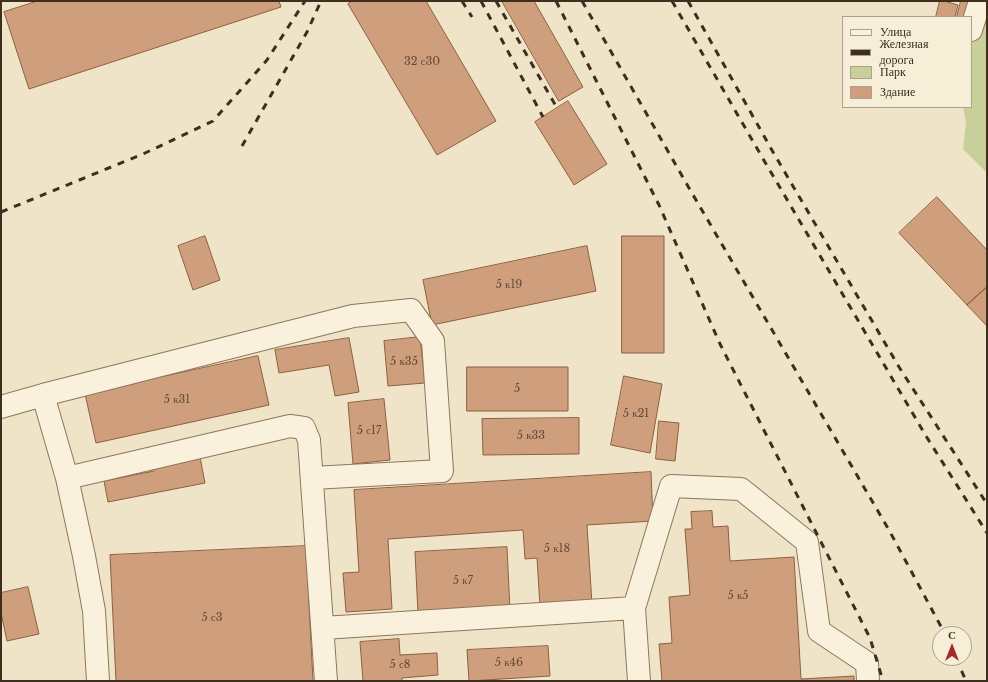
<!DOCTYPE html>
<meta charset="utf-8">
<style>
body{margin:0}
#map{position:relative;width:988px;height:682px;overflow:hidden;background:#f0e4c8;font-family:"Libre Baskerville",serif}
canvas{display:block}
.frame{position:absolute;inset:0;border:2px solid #3d2e20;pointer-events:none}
.legend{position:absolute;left:842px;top:16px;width:130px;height:92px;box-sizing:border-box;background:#f7eed8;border:1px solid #ada18e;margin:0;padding:5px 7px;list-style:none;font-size:12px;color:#3d2e20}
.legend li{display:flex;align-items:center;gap:8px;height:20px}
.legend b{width:20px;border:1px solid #ada18e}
.north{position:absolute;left:932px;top:626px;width:40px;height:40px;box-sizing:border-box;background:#f7eed8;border:1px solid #ada18e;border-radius:50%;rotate:0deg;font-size:11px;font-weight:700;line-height:16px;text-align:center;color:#3d2e20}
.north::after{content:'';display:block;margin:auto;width:14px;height:18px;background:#9e2a2b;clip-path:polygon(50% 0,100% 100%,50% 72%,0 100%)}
</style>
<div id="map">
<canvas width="988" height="682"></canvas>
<div class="frame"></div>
<ul class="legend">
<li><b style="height:5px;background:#faf1dc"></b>Улица</li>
<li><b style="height:5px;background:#3d2e20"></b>Железная дорога</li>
<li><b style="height:11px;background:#c9cf9b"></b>Парк</li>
<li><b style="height:11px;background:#cf9f7d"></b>Здание</li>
</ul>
<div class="north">С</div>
</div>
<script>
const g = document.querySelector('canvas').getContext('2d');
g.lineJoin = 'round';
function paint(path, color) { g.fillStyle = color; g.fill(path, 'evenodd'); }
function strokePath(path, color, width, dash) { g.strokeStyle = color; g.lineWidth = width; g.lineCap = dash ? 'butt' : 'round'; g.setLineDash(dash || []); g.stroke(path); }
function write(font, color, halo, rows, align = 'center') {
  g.font = font + ' "Libre Baskerville",serif'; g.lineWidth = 3; g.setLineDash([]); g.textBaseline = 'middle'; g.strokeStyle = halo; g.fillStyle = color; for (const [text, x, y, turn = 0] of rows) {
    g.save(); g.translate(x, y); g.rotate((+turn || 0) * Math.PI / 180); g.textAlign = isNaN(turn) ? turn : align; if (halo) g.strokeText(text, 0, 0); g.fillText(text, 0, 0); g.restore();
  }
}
paint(new Path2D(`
 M 984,20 L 987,21 L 987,173 L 963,149 L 966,122 L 963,107 L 971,107 L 971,43 Z`), '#c9cf9b');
const building = new Path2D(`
 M 38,1 L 279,1 L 281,7 L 29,89 L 4,12 Z
 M 353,1 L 426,1 L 496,121 L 437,155 L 348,4 Z
 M 502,1 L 534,1 L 583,87 L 559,101 Z
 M 940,1 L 944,1 L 958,5 L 955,17 L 936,17 Z
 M 961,1 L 970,1 L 967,17 L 957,17 Z
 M 568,101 L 607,164 L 574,185 L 535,122 Z
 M 937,197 L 987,250 L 987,287 L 967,305 L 899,233 Z
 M 205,236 L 220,280 L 193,290 L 178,246 Z
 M 622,236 L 664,236 L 664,353 L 622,353 Z
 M 587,246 L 596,291 L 432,325 L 423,280 Z
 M 987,287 L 987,326 L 967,305 Z
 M 420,337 L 425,383 L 388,386 L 384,341 Z
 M 349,338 L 359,392 L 335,396 L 329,365 L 279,373 L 275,350 Z
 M 258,356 L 269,405 L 96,443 L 85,394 Z
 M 467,367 L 568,367 L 568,411 L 467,411 Z
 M 624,376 L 662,384 L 650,453 L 611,445 Z
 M 384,399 L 390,460 L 353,464 L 348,403 Z
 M 579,418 L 579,454 L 483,455 L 482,419 Z
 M 659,421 L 679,423 L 675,461 L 656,459 Z
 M 200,457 L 205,483 L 108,502 L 104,481 L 154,471 L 153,466 Z
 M 651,472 L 653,521 L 587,525 L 592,604 L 540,607 L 537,558 L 525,559 L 523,530 L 388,539 L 392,609 L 346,612 L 343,573 L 359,572 L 354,490 Z
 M 712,511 L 713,527 L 728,526 L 730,561 L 794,557 L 801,679 L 854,676 L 854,681 L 662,681 L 659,644 L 672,643 L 669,597 L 690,595 L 685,529 L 692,529 L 691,512 Z
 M 306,546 L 313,681 L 116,681 L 110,555 Z
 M 507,547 L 510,610 L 418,614 L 415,552 Z
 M 28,587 L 39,634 L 7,641 L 1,613 L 1,593 Z
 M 399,639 L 400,655 L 437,653 L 438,675 L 402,678 L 402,681 L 363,681 L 360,642 Z
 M 548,646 L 550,676 L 469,681 L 467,650 Z`);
paint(building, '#cf9f7d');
strokePath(building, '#8d5f41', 1);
const minor = new Path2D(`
 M 971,30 L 980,1
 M 43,395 L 67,478 L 84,556 L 94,611 L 98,681
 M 1,407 L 43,395 L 353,316 L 411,310 L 433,341 L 442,471 L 312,478
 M 67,478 L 290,426 L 304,428 L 309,440 L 326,681
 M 634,608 L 639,681
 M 323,628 L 634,608 L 671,486 L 741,489 L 807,542 L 819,631 L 867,663 L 868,681`);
strokePath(minor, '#8d765c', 24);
strokePath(minor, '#faf1dc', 22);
strokePath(new Path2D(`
 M 462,1 L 472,17
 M 481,1 L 543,117
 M 496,1 L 557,108
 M 556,1 L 659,205 L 720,344 L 870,638 L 883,681
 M 582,1 L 689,188 L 889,530 L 945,634
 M 672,1 L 762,157 L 926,436 L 987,533
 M 688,1 L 773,152 L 899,367 L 987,504
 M 242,146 L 307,32 L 321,1
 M 1,212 L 143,154 L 213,121 L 267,60 L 305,1
 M 956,658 L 966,681`), '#3d2e20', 3, [7, 7]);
write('11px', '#624a37', null, [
 ["32 с30",422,62],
 ["5 к19",509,285],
 ["5 к35",404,362],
 ["5",517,389],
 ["5 к31",177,400],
 ["5 к21",636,414],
 ["5 с17",369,431],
 ["5 к33",531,436],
 ["5 к18",557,549],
 ["5 к7",463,581],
 ["5 к5",738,596],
 ["5 с3",212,618],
 ["5 к46",509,663],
 ["5 с8",400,665]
]);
</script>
